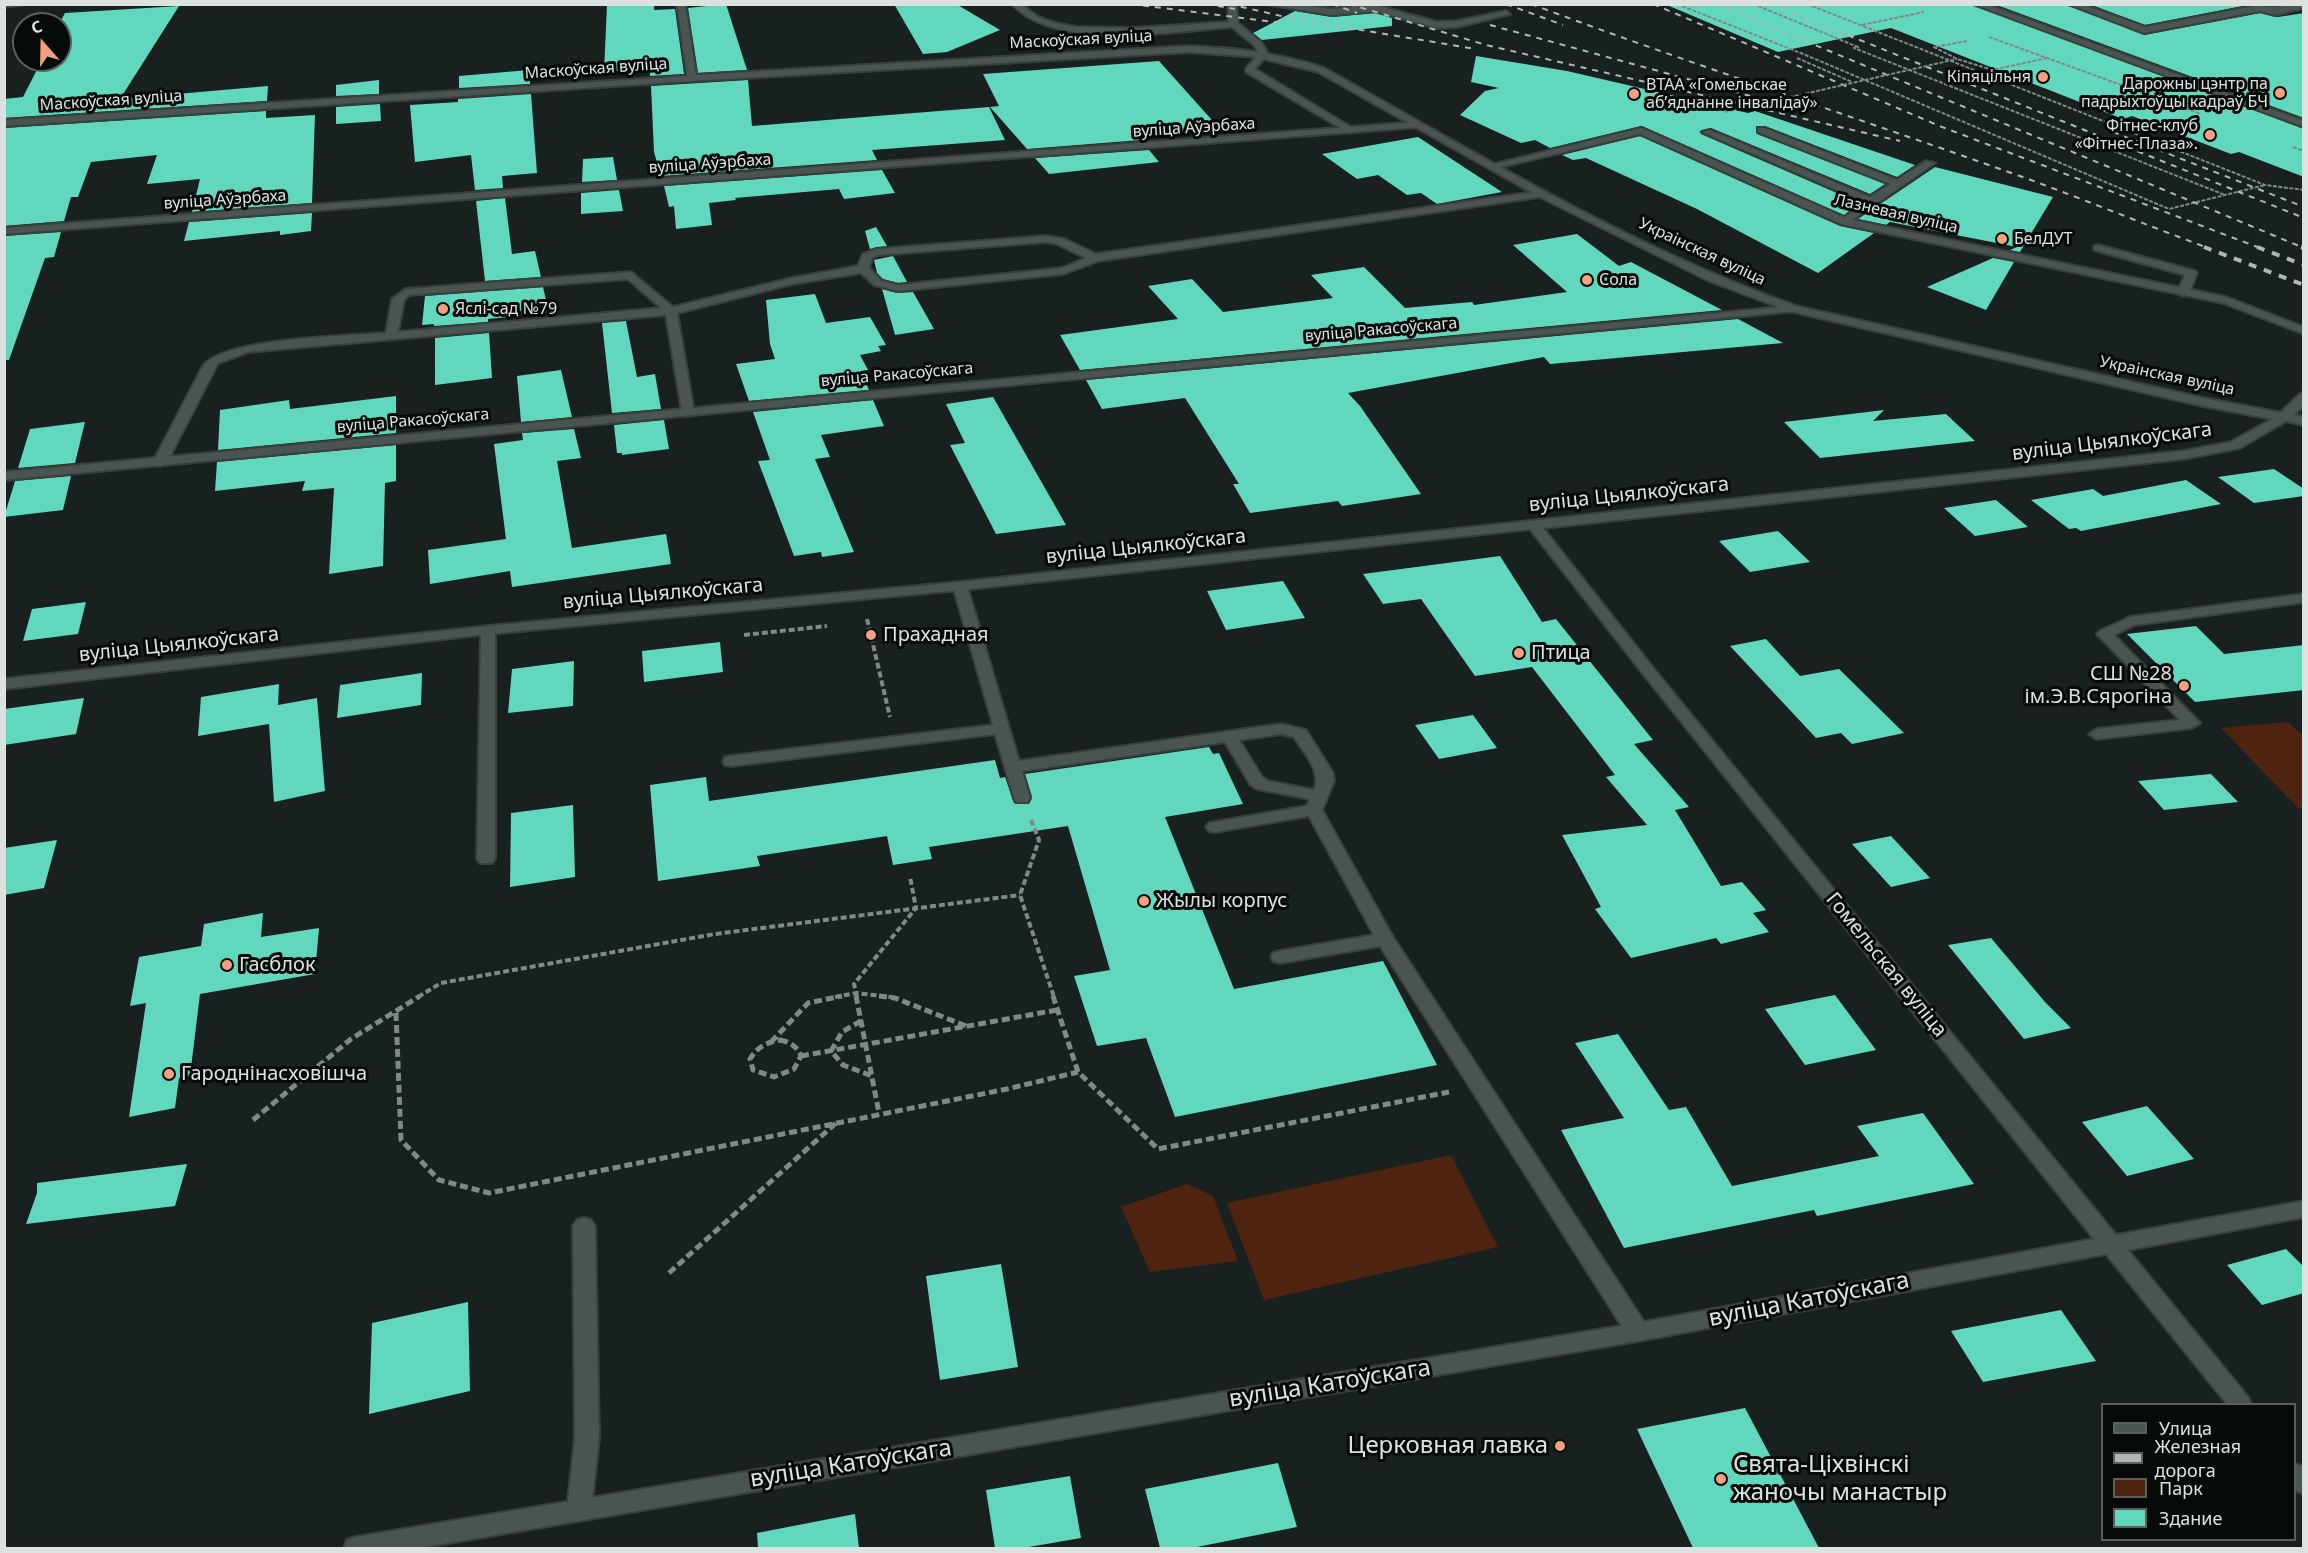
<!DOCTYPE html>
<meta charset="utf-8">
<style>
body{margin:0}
#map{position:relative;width:2308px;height:1553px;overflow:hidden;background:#18211f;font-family:"Noto Sans",sans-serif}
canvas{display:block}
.frame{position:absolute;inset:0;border:6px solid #dbe2e0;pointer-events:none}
.legend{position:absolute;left:2101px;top:1403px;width:195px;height:138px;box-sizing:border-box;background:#060a09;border:2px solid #5b605f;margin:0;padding:8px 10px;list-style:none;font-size:18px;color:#dbe2e0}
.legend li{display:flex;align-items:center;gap:12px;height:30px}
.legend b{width:30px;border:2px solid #5b605f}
.north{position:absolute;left:12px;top:12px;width:60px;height:60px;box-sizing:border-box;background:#060a09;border:2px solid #5b605f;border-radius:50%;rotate:340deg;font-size:16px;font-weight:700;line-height:24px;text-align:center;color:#dbe2e0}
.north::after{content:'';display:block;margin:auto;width:21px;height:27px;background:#f2a07f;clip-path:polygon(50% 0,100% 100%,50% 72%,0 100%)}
</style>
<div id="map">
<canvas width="2308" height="1553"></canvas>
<div class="frame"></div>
<ul class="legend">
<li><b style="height:8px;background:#4a5451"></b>Улица</li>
<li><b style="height:8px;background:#b0b8b6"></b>Железная дорога</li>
<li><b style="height:16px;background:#4e2411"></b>Парк</li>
<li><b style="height:16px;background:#61d7bd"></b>Здание</li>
</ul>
<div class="north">С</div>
</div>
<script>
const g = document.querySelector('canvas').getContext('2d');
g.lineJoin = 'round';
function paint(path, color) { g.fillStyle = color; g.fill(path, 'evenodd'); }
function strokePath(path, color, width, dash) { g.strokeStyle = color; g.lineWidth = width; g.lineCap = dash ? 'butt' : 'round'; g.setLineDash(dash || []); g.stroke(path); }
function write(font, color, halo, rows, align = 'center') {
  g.font = font + ' "Noto Sans",sans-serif'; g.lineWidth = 6; g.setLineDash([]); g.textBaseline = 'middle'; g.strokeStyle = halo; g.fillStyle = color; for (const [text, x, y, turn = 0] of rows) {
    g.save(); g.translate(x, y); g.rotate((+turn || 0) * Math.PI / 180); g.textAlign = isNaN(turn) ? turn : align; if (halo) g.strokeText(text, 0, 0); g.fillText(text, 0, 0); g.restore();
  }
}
paint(new Path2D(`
 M 2288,722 L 2303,736 L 2303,808 L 2299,809 L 2221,728 Z
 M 1451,1155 L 1498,1247 L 1264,1300 L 1227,1203 Z
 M 1187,1184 L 1213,1196 L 1238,1261 L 1150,1272 L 1121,1207 Z`), '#4e2411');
paint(new Path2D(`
 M 607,4 L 654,4 L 654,10 L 675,9 L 684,74 L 650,76 L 650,69 L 604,72 Z
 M 726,4 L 747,70 L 698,73 L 688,8 Z
 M 894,4 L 956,4 L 1000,30 L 947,52 L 923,54 Z
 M 1971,4 L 2304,129 L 2304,177 L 2239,152 L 2231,154 L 2132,116 L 2123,119 L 1891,28 L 1778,52 L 1667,5 Z
 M 1994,4 L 2066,4 L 2144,35 L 2260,13 L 2278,17 L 2304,13 L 2304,118 Z
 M 2089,4 L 2239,4 L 2243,6 L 2145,25 Z
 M 179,6 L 120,99 L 268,86 L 267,101 L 4,118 L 4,99 L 23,97 L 42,60 L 60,60 L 59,24 L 65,13 Z
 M 1295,11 L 1332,17 L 1375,13 L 1392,18 L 1392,26 L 1262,40 L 1253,33 Z
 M 1476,56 L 1567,71 L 1748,113 L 1755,111 L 1915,165 L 1897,177 L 1765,126 L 1756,126 L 1757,134 L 1885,184 L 1870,194 L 1711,128 L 1700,131 L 1701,134 L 1860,203 L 1844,215 L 1642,126 L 1550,148 L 1535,140 L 1521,143 L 1460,115 L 1485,91 L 1499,88 L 1471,82 Z
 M 1159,61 L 1220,129 L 1139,137 L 1141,140 L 1027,149 L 990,107 L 999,106 L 983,74 Z
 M 529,70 L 530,84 L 459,88 L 459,76 Z
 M 379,80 L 379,94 L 336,96 L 336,85 Z
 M 748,80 L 752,126 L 989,107 L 1005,140 L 872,150 L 877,160 L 661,176 L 654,152 L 651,86 Z
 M 531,94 L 537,173 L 502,176 L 503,188 L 475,190 L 471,155 L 415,162 L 410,105 L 458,102 L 458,99 Z
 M 380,104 L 381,121 L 336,124 L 336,107 Z
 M 266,111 L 266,118 L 315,115 L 312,203 L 192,212 L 200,179 L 147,184 L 157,155 L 91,162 L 78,197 L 71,197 L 64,221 L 4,226 L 4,128 Z
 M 1640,136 L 1840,226 L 1874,233 L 1818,273 L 1697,209 L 1586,158 L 1573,160 L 1562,155 Z
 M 1418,137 L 1502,192 L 1437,204 L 1421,193 L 1407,195 L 1378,175 L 1357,179 L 1322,154 Z
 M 1149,150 L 1159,162 L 1049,174 L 1035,158 Z
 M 613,157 L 617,180 L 582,182 L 583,159 Z
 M 1935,167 L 2053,197 L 2020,252 L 2010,250 L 2017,247 L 1890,222 L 1886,225 L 1858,219 Z
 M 882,170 L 895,193 L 844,199 L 839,189 L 735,198 L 736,200 L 709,203 L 712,225 L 676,229 L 674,206 L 669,207 L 664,186 Z
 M 619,190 L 623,211 L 581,214 L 581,193 Z
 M 505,198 L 512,254 L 535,251 L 541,277 L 485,281 L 476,201 Z
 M 312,213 L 311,231 L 280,235 L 280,231 L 184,241 L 189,222 Z
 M 876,227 L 887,246 L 870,249 L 865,231 Z
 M 61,232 L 54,257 L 45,258 L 9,360 L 4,360 L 4,236 Z
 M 1577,234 L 1619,266 L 1631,262 L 1722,310 L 1080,370 L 1060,335 L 1178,319 L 1148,286 L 1192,279 L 1223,312 L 1333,298 L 1311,275 L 1364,267 L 1405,308 L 1472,302 L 1474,305 L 1567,292 L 1513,245 Z
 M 893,256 L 907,282 L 898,283 L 883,279 L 877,273 L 874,260 Z
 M 1993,258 L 2014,262 L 1986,310 L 1927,287 Z
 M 543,287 L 549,313 L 488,319 L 488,322 L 434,326 L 434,324 L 422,325 L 425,296 Z
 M 882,289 L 897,293 L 913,292 L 934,329 L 895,335 Z
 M 815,294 L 826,323 L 870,317 L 886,345 L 878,346 L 881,351 L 860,355 L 868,370 L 861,371 L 869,390 L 749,401 L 736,364 L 775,359 L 770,344 L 766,300 Z
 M 1738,319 L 1783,343 L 1550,364 L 1544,357 L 1348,393 L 1360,406 L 1421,494 L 1342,506 L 1338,501 L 1250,513 L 1233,484 L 1239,484 L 1185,398 L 1102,409 L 1086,380 Z
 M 626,321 L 637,377 L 655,374 L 661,409 L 612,413 L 602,323 Z
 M 489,333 L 492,378 L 435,385 L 435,338 Z
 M 561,370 L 572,417 L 521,422 L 517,376 Z
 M 396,396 L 396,433 L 218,450 L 220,410 L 289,400 L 290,409 Z
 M 993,397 L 997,404 L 1066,525 L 996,534 L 950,445 L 965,443 L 946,404 Z
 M 873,400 L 884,426 L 821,435 L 830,457 L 815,459 L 854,552 L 822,557 L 821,552 L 794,556 L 758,461 L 770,460 L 753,412 Z
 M 1884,410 L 1873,421 L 1946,414 L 1975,441 L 1820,458 L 1784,422 Z
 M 664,420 L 669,449 L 622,455 L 622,453 L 617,453 L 614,425 Z
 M 85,422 L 75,463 L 18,468 L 30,429 Z
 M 574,429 L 581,458 L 557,461 L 572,548 L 666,534 L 671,564 L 512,587 L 510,571 L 430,584 L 428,550 L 506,539 L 494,444 L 523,440 L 522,433 Z
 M 396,445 L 396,481 L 385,483 L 383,566 L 329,574 L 334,488 L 302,491 L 305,481 L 215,491 L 217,462 Z
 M 2274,469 L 2304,489 L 2304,496 L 2254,503 L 2218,477 Z
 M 71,476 L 63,510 L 4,517 L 15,481 Z
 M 2186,480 L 2221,504 L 2081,531 L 2076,528 L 2069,529 L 2031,500 L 2093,489 L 2103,496 Z
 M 1996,500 L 2028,527 L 1975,536 L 1944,508 Z
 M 1778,531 L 1810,562 L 1750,572 L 1719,541 Z
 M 1500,556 L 1542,622 L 1556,619 L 1653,740 L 1634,744 L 1689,807 L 1675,810 L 1721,886 L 1742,882 L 1766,910 L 1753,913 L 1769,932 L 1721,944 L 1716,938 L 1631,958 L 1595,909 L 1601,907 L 1562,835 L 1647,825 L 1606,777 L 1615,775 L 1532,667 L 1475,676 L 1421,599 L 1383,604 L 1363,574 Z
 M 1283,581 L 1305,618 L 1226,630 L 1207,591 Z
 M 86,602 L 78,634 L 23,641 L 32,609 Z
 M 2196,626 L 2224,654 L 2304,645 L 2304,690 L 2195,702 L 2127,634 Z
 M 1766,639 L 1800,676 L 1839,669 L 1904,733 L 1852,744 L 1841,733 L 1816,738 L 1730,646 Z
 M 720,642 L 723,672 L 644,682 L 642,651 Z
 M 574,661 L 573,706 L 508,713 L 512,669 Z
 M 422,673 L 421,705 L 337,718 L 340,685 Z
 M 279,684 L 278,705 L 317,698 L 325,791 L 274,802 L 269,724 L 198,736 L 201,697 Z
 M 84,698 L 76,734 L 4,745 L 4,709 Z
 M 1473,715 L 1497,748 L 1439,759 L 1415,725 Z
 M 1209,747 L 1213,754 L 1219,753 L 1243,804 L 1165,817 L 1234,989 L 1383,961 L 1437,1065 L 1175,1117 L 1146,1038 L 1097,1046 L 1074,976 L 1110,970 L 1068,826 L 929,847 L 932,859 L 893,865 L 887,836 L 757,856 L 760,866 L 658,881 L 650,785 L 706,777 L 709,801 L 995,760 L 1000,778 L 1005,777 L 1014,803 L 1028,804 L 1032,797 L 1025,774 Z
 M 2211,774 L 2238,802 L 2164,810 L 2138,781 Z
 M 573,805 L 575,877 L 510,887 L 511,813 Z
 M 1891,836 L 1930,878 L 1891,887 L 1852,844 Z
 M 57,840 L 44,888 L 4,895 L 4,848 Z
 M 263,913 L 261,937 L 319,928 L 315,974 L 200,994 L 190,1076 L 179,1078 L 175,1108 L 129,1117 L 146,1003 L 130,1006 L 139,957 L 201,946 L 204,924 Z
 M 1991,938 L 2045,1002 L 2071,1028 L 2024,1039 L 1948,945 Z
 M 1835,995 L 1876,1050 L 1805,1065 L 1765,1009 Z
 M 1618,1034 L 1669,1110 L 1686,1107 L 1732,1186 L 1879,1156 L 1857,1126 L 1923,1113 L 1974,1184 L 1817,1216 L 1814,1210 L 1624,1248 L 1561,1130 L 1624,1118 L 1575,1043 Z
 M 2147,1106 L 2194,1159 L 2127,1176 L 2082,1122 Z
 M 187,1164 L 175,1206 L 26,1224 L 37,1193 L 37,1183 Z
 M 2286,1249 L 2304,1267 L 2304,1293 L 2262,1305 L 2227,1265 Z
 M 1001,1264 L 1018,1367 L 940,1380 L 926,1276 Z
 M 468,1302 L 470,1391 L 369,1414 L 372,1323 Z
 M 2061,1310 L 2096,1361 L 1983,1382 L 1951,1331 Z
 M 1745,1408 L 1819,1548 L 1693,1548 L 1637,1429 Z
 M 1278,1463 L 1297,1527 L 1192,1548 L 1160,1548 L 1145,1489 Z
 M 1070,1476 L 1081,1538 L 1023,1548 L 995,1548 L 986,1490 Z
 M 855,1514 L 859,1548 L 758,1548 L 757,1533 Z`), '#61d7bd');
const service = new Path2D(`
 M 1012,4 L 1021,4 L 1038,17 L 1055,23 L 1076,27 L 1132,28 L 1229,22 L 1228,4 L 1236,4 L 1238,23 L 1261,42 L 1268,54 L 1255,69 L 1357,131 L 1349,133 L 1246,72 L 1246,68 L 1259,54 L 1255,46 L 1232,27 C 1174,31 1055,52 1012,4 Z
 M 1265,4 L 1293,4 L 1332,9 L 1375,5 L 1437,22 L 1457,21 L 1506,11 L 1510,14 L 1457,27 L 1437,28 L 1375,11 L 1332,15 Z
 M 2068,4 L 2081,4 L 2145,27 L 2260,5 C 2279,10 2285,4 2304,4 L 2304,8 L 2275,15 L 2260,11 L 2144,33 Z
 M 1758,128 L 1764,128 L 1897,180 L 1926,161 L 1935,163 L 1845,225 L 1840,222 L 1841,220 L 1864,202 L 1702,132 L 1710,130 L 1870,197 L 1890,184 L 1758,132 Z
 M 1542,191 L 1546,192 L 1546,196 L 1098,261 L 1063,274 L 898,291 L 874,285 L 861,273 L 792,284 L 677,313 L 694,412 L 688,416 L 682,412 L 666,315 L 248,352 L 218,363 L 167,462 L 160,466 L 153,462 L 203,366 C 223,338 348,336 386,333 L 392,299 L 406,289 L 631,272 L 673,307 L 792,278 L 858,266 L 863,254 L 876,249 L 1046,236 L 1064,239 L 1096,254 ZM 1046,242 L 1057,244 L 1086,258 L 1062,268 L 898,285 L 882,281 L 869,268 L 872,258 L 878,255 ZM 628,279 L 661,308 L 398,332 L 404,300 L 409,295 Z
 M 2098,245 L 2195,271 L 2197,273 L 2189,293 L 2183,296 L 2177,293 L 2185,275 L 2094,250 L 2094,246 Z
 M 960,582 L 967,586 L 1019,761 L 1281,724 L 1306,730 L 1333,773 L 1334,781 L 1322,810 L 1393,937 L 1646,1325 L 1649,1332 L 1646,1339 L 1638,1341 L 1630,1339 L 1380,946 L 1280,963 L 1273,961 L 1271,957 L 1273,953 L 1280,951 L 1374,935 L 1309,816 L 1215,832 L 1209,831 L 1206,827 L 1209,823 L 1307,806 L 1310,799 L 1257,789 L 1250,784 L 1225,742 L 1022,771 L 1030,798 L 1028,802 L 1016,802 L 1014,798 L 995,734 L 731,766 L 725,765 L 723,761 L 725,757 L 731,756 L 993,725 L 953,586 ZM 1281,734 L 1294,737 C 1304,753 1322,771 1314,790 L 1268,781 L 1262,777 L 1239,740 Z
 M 2304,594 L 2304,602 L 2134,625 L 2114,635 L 2200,723 L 2192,728 L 2097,739 L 2089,734 L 2097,729 L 2180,720 L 2100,637 L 2097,634 L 2100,631 L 2130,617 Z
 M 488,626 L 495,630 L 495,859 L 492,863 L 480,863 L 477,859 L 481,630 Z
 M 584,1218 L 591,1220 L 595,1226 L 599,1438 L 591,1510 L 588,1518 L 579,1521 L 570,1518 L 567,1510 L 575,1438 L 573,1226 L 577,1220 Z`);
const minor = new Path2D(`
 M 4,4 L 26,4 L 4,7 Z
 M 1417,122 L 1420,123 L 1420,127 L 4,234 L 4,228 Z
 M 1641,128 L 1848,219 L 2226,297 L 2304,327 L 2304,334 L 2223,303 L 1841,224 L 1640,134 L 1492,169 L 1487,166 Z
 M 1793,306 L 1797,307 L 1797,311 L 4,480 L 4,472 Z
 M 2304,393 L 2304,405 L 2289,420 L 2279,420 L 2278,417 L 2279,414 L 2300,394 Z`);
const tertiary = new Path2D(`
 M 677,4 L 685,4 L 696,75 L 1189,46 C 1236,48 1280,53 1324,68 C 1478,154 1630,247 1796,306 L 2203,398 L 2304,417 L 2304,425 L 2286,421 L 2240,448 L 2183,459 L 1543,528 L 1654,669 L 2116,1235 L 2304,1201 L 2304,1217 L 2128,1250 L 2248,1397 L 2251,1404 L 2227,1404 L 2106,1254 L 1638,1341 L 419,1548 L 344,1548 L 347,1540 L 356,1537 L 1638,1323 L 2094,1239 L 1644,675 L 1530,529 L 960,590 L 488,634 L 4,689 L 4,679 L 488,626 L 960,582 L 2183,451 L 2231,442 L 2272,419 L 2203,406 L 1789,311 L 1709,281 L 1538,196 L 1318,72 L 1256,57 L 1189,52 L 692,81 L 4,126 L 4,120 L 687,76 Z
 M 1973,4 L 1986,4 L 2304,121 L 2304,127 Z
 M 2294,1463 L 2304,1467 L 2304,1494 L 2294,1490 Z`);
strokePath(service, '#383f3d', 4);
strokePath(minor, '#383f3d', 4);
strokePath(tertiary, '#383f3d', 4);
strokePath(new Path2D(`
 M 1677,4 L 1808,56 L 2169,209 L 2265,185
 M 1753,4 L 1858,47 L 1854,48 L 2225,195
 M 1807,4 L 2265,185 L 2304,190
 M 1862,25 L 1924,12
 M 1989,37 L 2201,114
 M 1967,41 L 1934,47 L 1957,59 L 1993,70 L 2047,58
 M 1797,58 L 1852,82
 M 2293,147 L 2304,151`), '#818987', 2, [4, 1.5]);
strokePath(new Path2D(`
 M 867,619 L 890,717
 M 744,635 L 827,626
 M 1031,820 L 1039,840 L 1020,895 L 1054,997
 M 418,997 L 441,983 L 715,934 L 1020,895
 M 835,997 L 856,993 L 891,997
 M 857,997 L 854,984 L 916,908 L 910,877`), '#818987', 4, [6, 3]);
strokePath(new Path2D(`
 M 856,996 L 879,1113
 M 879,996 L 895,998 L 966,1026
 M 1053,996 L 1078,1072 L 1158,1149 L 1449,1092
 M 396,1013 L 401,1140 L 439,1180 L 489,1193 L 1007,1089 L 1078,1072
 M 861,1021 L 842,1032 L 831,1051 L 843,1065 L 872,1076
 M 780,1040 C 790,1042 797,1046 801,1056 L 794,1069 L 774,1077 L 753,1070 L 750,1059 C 757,1047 767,1042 780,1040 Z
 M 771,1042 L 808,1003 L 842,996
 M 801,1056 L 1057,1010
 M 253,1120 L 351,1039 L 420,996
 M 669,1273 L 837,1122`), '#818987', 5, [8, 4]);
paint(service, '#4a5451');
paint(minor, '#4a5451');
paint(tertiary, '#4a5451');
strokePath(new Path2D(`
 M 1131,4 L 1281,23
 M 1206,4 L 1235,9
 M 1229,4 L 1294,19 L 1476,49
 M 1332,4 L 1357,13
 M 1349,4 L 1486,45 L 1900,141
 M 1506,4 L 1563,25
 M 1531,4 C 1696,66 1864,120 2031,180 C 2090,202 2149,226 2208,248
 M 1653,4 L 1942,127 L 2260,248
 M 1716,4 L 2304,248
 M 1770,4 L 2304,218
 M 1490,25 L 1750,96
 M 2113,132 L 2304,207`), '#b0b8b6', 2, [6, 6]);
strokePath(new Path2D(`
 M 2204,247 L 2304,285
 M 2257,247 L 2304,265
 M 2301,247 L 2304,248`), '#b0b8b6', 4, [8, 8]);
strokePath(new Path2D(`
 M 1725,112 L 1957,59`), '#818987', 2, [4, 1.5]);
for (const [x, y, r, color] of [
 [2043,77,6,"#f2a07f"],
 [2280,93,6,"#f2a07f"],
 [1634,94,6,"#f2a07f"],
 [2210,135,6,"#f2a07f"],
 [2002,239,6,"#f2a07f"],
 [1587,280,6,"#f2a07f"],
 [443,309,6,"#f2a07f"],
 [871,635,6,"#f2a07f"],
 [1519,653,6,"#f2a07f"],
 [2184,686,6,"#f2a07f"],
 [1144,901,6,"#f2a07f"],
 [227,965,6,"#f2a07f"],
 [169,1074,6,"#f2a07f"],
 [1560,1446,6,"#f2a07f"],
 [1721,1479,6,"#f2a07f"]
]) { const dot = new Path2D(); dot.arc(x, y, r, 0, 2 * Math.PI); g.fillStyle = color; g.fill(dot); strokePath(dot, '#060a09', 2); }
write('16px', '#dbe2e0', '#060a09', [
 ["Маскоўская вуліца",1081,40,-3],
 ["Маскоўская вуліца",596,69,-4],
 ["Маскоўская вуліца",111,101,-4],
 ["вуліца Аўэрбаха",1194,128,-4],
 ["вуліца Аўэрбаха",710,164,-4],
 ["вуліца Аўэрбаха",225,200,-4],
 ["Лазневая вуліца",1896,214,13],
 ["Украінская вуліца",1702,252,25],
 ["вуліца Ракасоўскага",1381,330,-5],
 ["вуліца Ракасоўскага",897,375,-5],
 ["Украінская вуліца",2167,376,12],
 ["вуліца Ракасоўскага",413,421,-5]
]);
write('16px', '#dbe2e0', '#060a09', [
 ["Кіпяцільня",2031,77,"right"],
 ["Дарожны цэнтр па",2268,84,"right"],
 ["падрыхтоўцы кадраў БЧ",2268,102,"right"],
 ["ВТАА «Гомельскае",1646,85],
 ["абʼяднанне інвалідаў»",1646,103],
 ["Фітнес-клуб",2198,126,"right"],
 ["«Фітнес-Плаза».",2198,144,"right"],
 ["БелДУТ",2014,239],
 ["Сола",1599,280],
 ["Яслі-сад №79",455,309]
], 'left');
write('20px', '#dbe2e0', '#060a09', [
 ["вуліца Цыялкоўскага",2112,442,-7],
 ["вуліца Цыялкоўскага",1629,495,-6],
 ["вуліца Цыялкоўскага",1146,547,-6],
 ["вуліца Цыялкоўскага",663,594,-5],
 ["вуліца Цыялкоўскага",179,645,-6],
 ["Гомельская вуліца",1886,965,51]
]);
write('20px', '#dbe2e0', '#060a09', [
 ["Прахадная",883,635],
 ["Птица",1531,653],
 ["СШ №28",2172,674,"right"],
 ["ім.Э.В.Сярогіна",2172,697,"right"],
 ["Жылы корпус",1156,901],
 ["Гасблок",239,965],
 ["Гароднінасховішча",181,1074]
], 'left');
write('24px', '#dbe2e0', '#060a09', [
 ["вуліца Катоўскага",1809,1300,-11],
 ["вуліца Катоўскага",1330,1384,-9],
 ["вуліца Катоўскага",851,1464,-9]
]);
write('24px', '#dbe2e0', '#060a09', [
 ["Церковная лавка",1548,1446],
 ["Свята-Ціхвінскі",1733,1465,"left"],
 ["жаночы манастыр",1733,1493,"left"]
], 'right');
</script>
